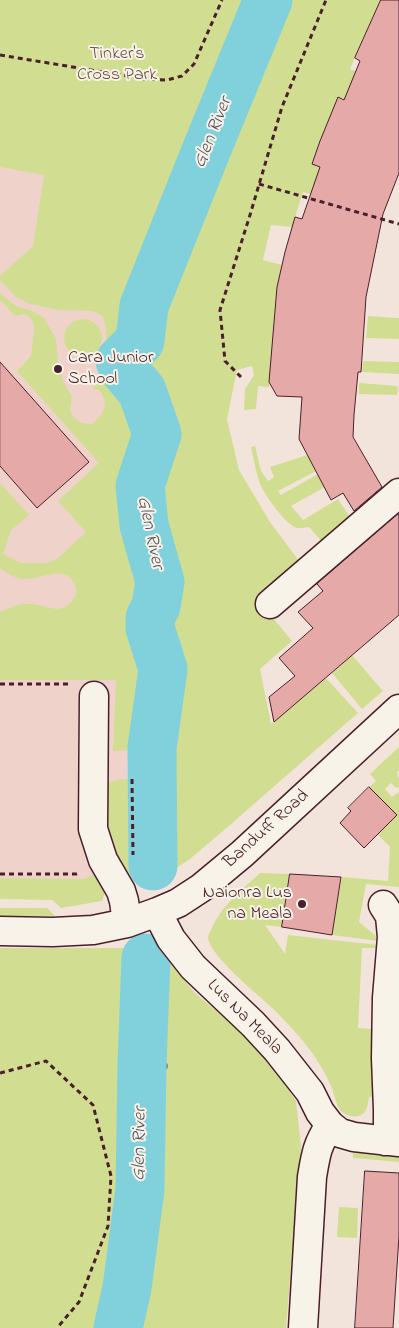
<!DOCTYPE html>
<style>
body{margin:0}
canvas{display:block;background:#f3e4db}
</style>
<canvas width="399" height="1328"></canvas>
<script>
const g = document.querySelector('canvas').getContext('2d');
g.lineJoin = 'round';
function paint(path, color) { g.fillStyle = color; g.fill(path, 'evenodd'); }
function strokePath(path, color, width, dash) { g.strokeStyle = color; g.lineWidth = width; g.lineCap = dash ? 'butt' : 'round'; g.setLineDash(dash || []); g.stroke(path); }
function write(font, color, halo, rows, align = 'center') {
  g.font = font + ' "Indie Flower",sans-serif'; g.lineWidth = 4; g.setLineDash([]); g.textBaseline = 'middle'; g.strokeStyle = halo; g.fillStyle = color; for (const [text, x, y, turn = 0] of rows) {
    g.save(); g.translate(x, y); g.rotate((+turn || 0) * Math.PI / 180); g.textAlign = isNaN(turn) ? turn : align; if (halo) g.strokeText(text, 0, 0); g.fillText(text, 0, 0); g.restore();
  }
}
paint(new Path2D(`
 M 0,112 L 146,135 L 137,676 L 135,873 L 109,884 L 103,891 L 0,891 Z`), '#efd3cb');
paint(new Path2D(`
 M 0,0 L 381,0 L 350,69 L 362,74 L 358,104 L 338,98 L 312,164 L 353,179 L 343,203 L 303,192 L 292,227 L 271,225 L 263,260 L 282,265 L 269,387 L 258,386 L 256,409 L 244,410 L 245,389 L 254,375 L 252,366 L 237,370 L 227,419 L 239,470 L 270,522 L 302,565 L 260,602 L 292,641 L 260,669 L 271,724 L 326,678 L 358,713 L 230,825 L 190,859 L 167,874 L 145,869 L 135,863 L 136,750 L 113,751 L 116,680 L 0,680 L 0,612 C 6,609 15,605 22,604 C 46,601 63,623 77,592 C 69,560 46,579 25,579 C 15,579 7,573 0,568 L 0,483 L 29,515 L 11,530 L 3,554 L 21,563 L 46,563 L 56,560 L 86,532 L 58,501 L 99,463 L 17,371 L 31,356 L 34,331 L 33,322 L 29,316 L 23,314 L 15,316 L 0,300 L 0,293 L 16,306 L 32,311 L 44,318 L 56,339 L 58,362 L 64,383 L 72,397 L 70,410 L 74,418 L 82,423 L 92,424 C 104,414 110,404 99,390 L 93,389 C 99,379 101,369 95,358 C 109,340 108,338 103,316 L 92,311 L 60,310 L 30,304 L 16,297 L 0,280 L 0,276 L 33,246 L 44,175 L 0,167 Z
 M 368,316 L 399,318 L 399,339 L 366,338 Z
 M64 338a19 19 0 1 1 38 0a19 19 0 1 1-38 0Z
 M 363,361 L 399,362 L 399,374 L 362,372 Z
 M 359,383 L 398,386 L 397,395 L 359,394 Z
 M 255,446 L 261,471 L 268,481 L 274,477 L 270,467 L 307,455 L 316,471 L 278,491 L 281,495 L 318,474 L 330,484 L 291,506 L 303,520 L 338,499 L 352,520 L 324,544 L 309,527 C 305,527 301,529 297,528 C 286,525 266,497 261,486 C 256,474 254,460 251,447 Z
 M 352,655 L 383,691 L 362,709 L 332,673 Z
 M 399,747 L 399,771 L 397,772 L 398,777 L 399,778 L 399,787 L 396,788 L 391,783 L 385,789 L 392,797 L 399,792 L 399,887 L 366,884 L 359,922 L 375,935 L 378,941 L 332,935 L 342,877 L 388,881 L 390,847 L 378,835 L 397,815 L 369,787 L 376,781 L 370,774 Z
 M 128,779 L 130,875 L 125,877 L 104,827 L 105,783 L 118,780 Z
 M 95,873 L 109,884 L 103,891 L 105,892 L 102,901 L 61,908 L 52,900 L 0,899 L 0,878 L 85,879 Z
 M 260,873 L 290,874 L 282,927 L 265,925 L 285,954 L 288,935 L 378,945 L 378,948 L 362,948 L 358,1028 L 373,1029 L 375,1096 L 369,1097 C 368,1102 368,1107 365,1112 C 359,1119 347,1117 341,1111 C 335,1104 335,1094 331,1086 C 322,1066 310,1048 295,1032 C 287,1023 278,1013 269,1005 C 256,993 208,954 208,937 C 208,935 210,933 211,930 C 220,907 242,890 260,873 Z
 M 0,908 L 47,908 L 55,916 L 0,916 Z
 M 0,948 L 138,948 L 154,950 L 164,956 L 195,993 L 235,1027 L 276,1071 L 296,1101 L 301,1146 L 286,1328 L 0,1328 Z
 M 353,1151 L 399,1155 L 399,1162 L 353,1158 Z
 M 339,1207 L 358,1208 L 357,1238 L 337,1237 Z`), '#d1de91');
strokePath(new Path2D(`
 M 142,1065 L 164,1066`), '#6b8a96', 8);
strokePath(new Path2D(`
 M 153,866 L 152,748 L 163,669 L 150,628 L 150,618 L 156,606 L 160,582 L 144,525 L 140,486 L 157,434 L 142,391 L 126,372 L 120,361 L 140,341 L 144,306 L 206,151 L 268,0
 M 118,1328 L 127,1288 L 140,1189 L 142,1065 L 146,958`), '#81d1dd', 49);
const building = new Path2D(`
 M 381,0 L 399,0 L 399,173 L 383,214 L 366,297 L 361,372 L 358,372 L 354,415 L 353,437 L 382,487 L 354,511 L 343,493 L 331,500 L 299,439 L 302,397 L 277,396 L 269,382 L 277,287 L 285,252 L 295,217 L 302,219 L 320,167 L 312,164 L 320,141 L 338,97 L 344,100 L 360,61 L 355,58 Z
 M 0,362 L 89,462 L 37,508 L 0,466 Z
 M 398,514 L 399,516 L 399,615 L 274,722 L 269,697 L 295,676 L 279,658 L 313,628 L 298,612 L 323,591 L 317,584 Z
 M 369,787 L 397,815 L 364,848 L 340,823 L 351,811 L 348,808 Z
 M 290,874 L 341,877 L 332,935 L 282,927 Z
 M 365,1171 L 399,1173 L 399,1236 L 393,1328 L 355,1328 Z`);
paint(building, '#e5aaa7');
strokePath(building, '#4a1f2b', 1);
const minor = new Path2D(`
 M 270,604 L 399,493
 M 94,696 L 93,829 L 103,860 L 121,891 L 124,901 L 127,923
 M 383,905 L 390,916 L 392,937 L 387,998 L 386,1058 L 388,1110 L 388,1127 L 385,1141
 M 157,912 L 171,939 L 193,967 L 253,1024 L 277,1050 L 310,1092 L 320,1112 L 330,1125 L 340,1133 L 354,1137 L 399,1142
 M 0,931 L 53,932 L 93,930 L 127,923 L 157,912 L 178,903 L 201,888 L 242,854 L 399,709
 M 303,1328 L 312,1177 C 316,1153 317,1145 330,1125`);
strokePath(minor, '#4a1f2b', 31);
strokePath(new Path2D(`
 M 0,55 L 145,79 L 167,80 L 182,76 L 194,64 L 222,0
 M 259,184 L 399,224
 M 241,377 L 225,361 L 220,310 L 250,215 L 282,107 L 326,0
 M 0,684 L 69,684
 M 132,779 L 133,855
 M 0,874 L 76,874 L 79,873
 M 0,1073 L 46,1061 L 93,1105 L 111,1176 L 108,1226 L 79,1302 L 57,1328`), '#4a1f2b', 3, [5, 4]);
strokePath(minor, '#f7f3e8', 28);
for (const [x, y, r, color] of [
 [58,369,5,"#4a1f2b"],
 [302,904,5,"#4a1f2b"]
]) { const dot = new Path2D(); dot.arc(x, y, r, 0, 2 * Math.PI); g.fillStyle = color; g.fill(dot); strokePath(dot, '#f7f3e8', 2); }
write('18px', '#6c4f44', '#f7f3e8', [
 ["Tinker's",117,55],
 ["Cross Park",117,76]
]);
write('18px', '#4a1f2b', '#f7f3e8', [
 ["Cara Junior",68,359],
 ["School",68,380],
 ["Naionra Lus",292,894,"right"],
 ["na Meala",292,915,"right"]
], 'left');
write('18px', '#4a1f2b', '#f7f3e8', [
 ["Banduff Road",267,830,-42],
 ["Lus Na Meala",244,1018,45]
]);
write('italic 19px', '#5a5460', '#f7f3e8', [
 ["Glen River",214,133,-68],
 ["Glen River",149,533,78],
 ["Glen River",141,1144,-89]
]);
</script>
